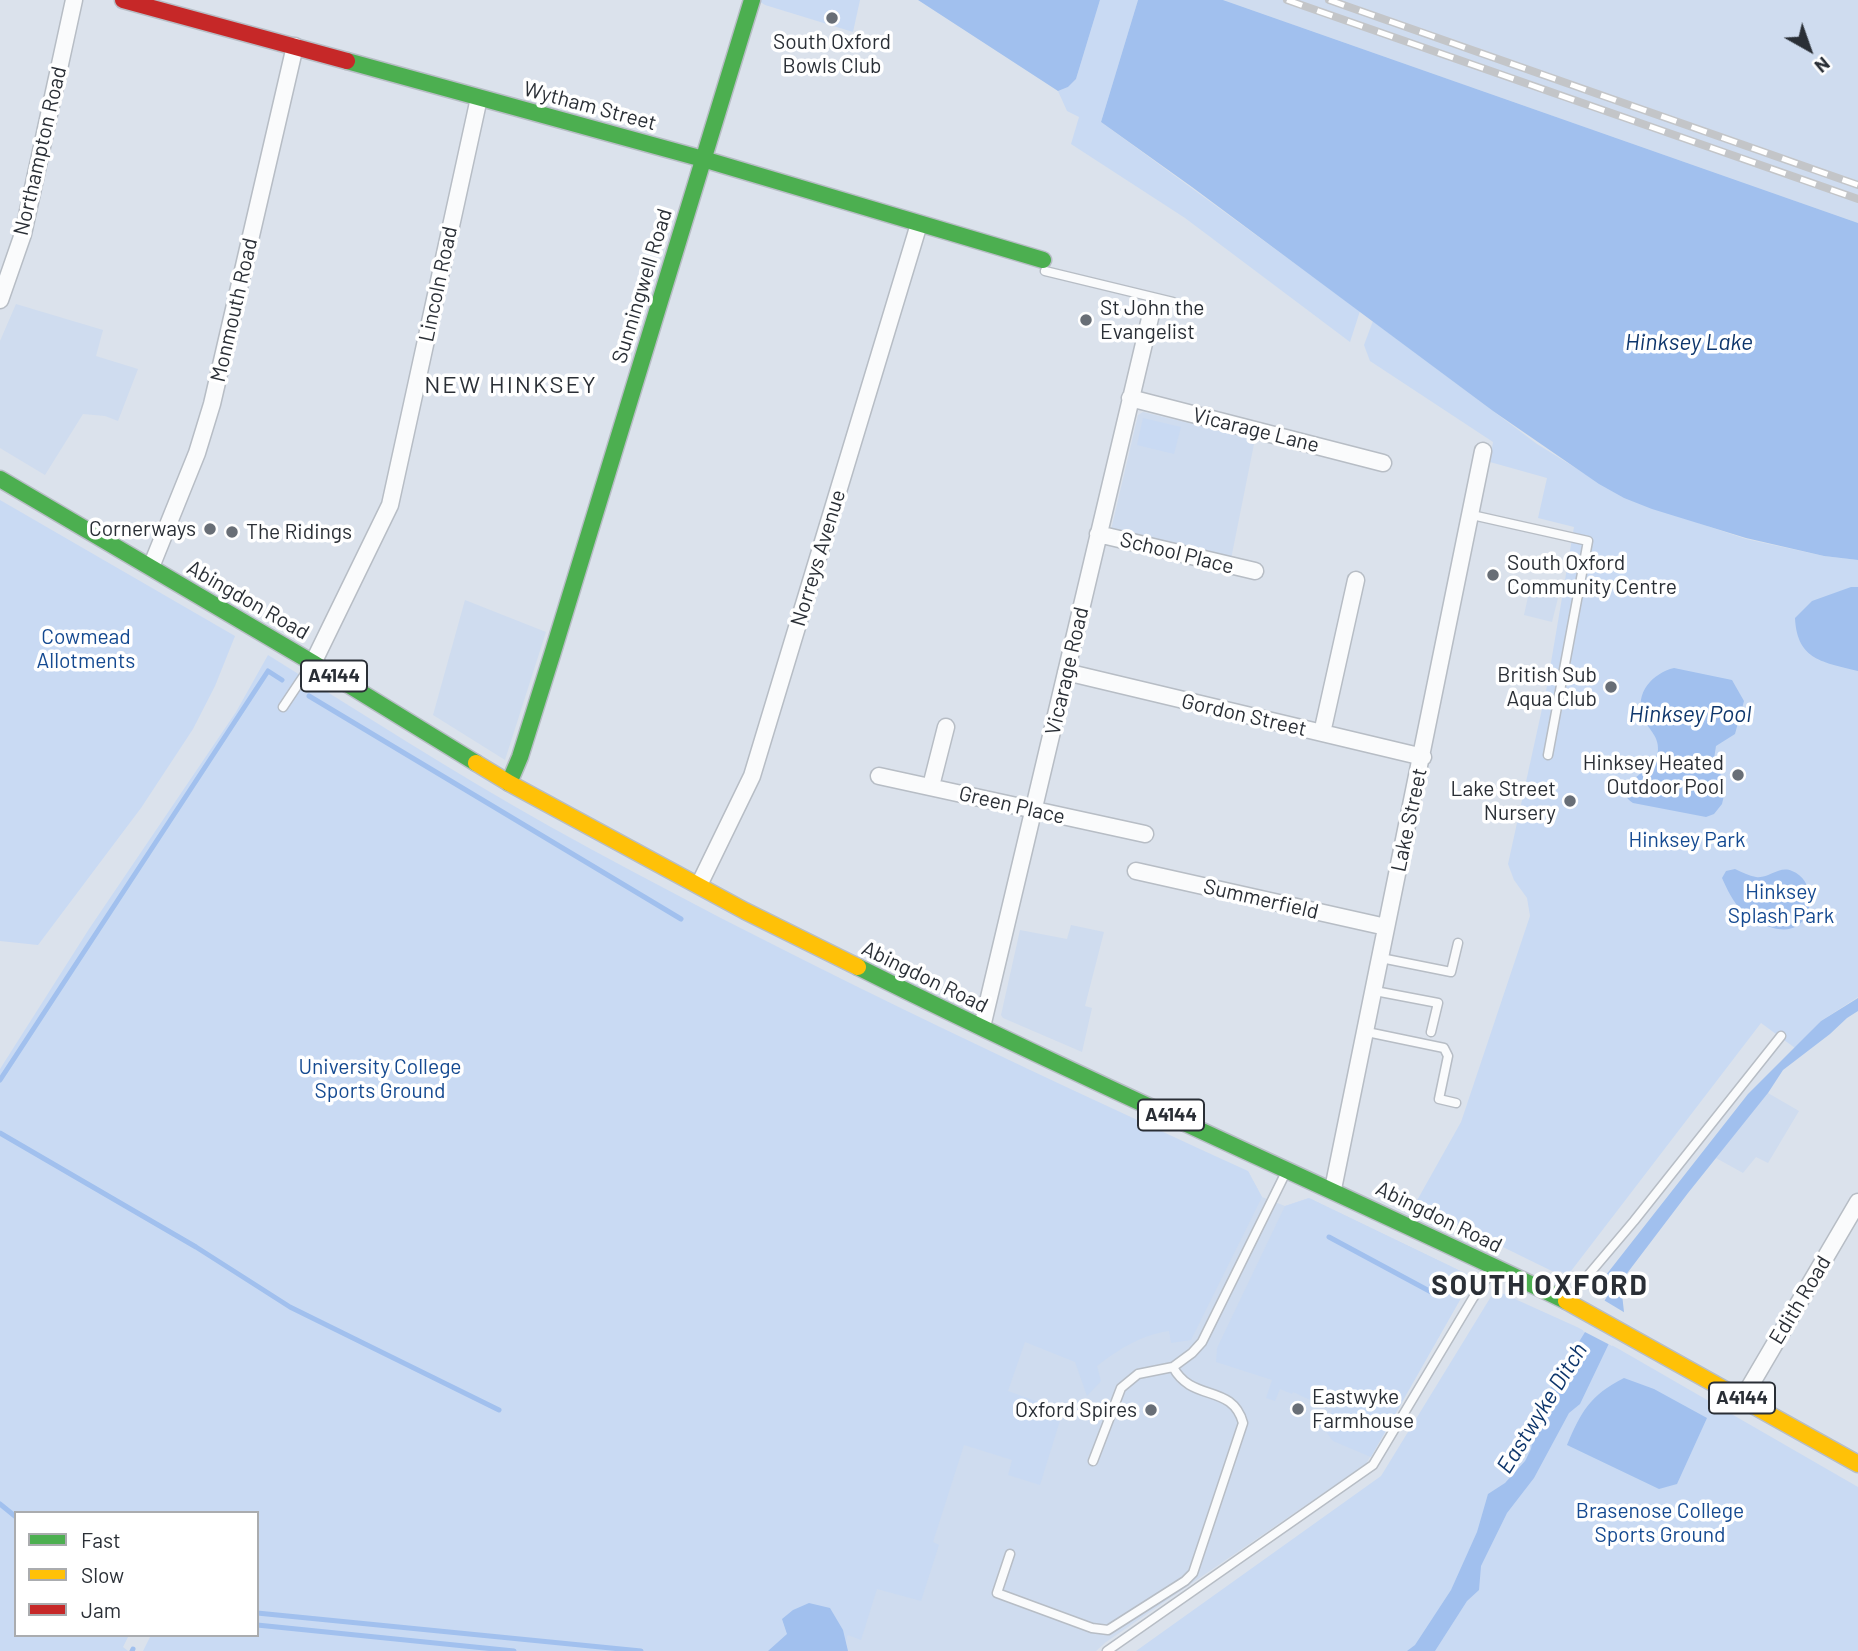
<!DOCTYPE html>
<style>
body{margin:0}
#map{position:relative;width:1858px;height:1651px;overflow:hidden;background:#dbe2ec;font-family:Barlow,sans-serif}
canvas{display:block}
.legend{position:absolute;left:14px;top:1511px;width:245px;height:126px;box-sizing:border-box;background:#fff;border:2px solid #aaacaf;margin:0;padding:9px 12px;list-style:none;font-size:21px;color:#2a2f36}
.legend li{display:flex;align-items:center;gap:14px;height:35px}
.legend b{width:35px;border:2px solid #aaacaf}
.north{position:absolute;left:1774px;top:14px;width:70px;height:70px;-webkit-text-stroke:5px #fff;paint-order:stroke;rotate:140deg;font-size:19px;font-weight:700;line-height:28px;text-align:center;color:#2a2f36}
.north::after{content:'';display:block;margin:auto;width:24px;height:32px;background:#2a2f36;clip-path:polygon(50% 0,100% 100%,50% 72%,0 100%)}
</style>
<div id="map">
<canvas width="1858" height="1651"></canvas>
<ul class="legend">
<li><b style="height:9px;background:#4caf50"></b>Fast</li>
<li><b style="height:9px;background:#ffc107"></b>Slow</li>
<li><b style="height:9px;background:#c62828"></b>Jam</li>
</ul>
<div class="north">N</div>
</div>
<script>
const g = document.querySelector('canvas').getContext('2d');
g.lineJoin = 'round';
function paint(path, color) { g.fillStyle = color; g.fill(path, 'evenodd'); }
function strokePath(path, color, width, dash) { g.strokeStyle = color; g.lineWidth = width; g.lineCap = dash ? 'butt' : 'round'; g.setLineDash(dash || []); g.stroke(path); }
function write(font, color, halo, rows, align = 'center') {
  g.font = font + ' Barlow,sans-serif'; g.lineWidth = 7; g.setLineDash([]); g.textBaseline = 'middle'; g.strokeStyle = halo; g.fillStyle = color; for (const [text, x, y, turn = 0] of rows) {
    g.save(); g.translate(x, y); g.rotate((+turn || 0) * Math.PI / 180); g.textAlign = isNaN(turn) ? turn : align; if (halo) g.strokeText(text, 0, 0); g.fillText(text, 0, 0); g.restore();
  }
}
paint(new Path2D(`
 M 1223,0 L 1858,0 L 1858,223 L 1408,65 Z
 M 16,304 L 103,330 L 96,356 L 138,369 L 118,421 L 105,416 L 83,414 L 45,475 L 0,448 L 0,341 Z
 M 1143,412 L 1255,439 L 1231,559 L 1111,530 L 1138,415 Z
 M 1531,583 L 1560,590 L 1552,622 L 1524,615 Z
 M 465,600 L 546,632 L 505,760 L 433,715 Z
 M 1071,925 L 1104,932 L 1085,1006 L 1092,1008 L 1082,1052 L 1003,1018 L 1001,1015 L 1020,930 L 1067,939 Z
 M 1768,1093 L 1799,1111 L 1768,1163 L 1756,1157 L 1743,1173 L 1716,1158 Z
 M 1248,1171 L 1262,1197 L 1285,1206 L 1309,1198 L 1473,1277 L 1366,1464 L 1106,1642 L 1096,1651 L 844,1651 L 890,1461 L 936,1305 Z`), '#cfdcef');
paint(new Path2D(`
 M 757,0 L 860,0 L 853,32 L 765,5 Z
 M 1100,0 L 1138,0 L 1101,122 L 1360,311 L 1350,342 L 1185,218 L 1071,144 L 1079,117 L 1067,111 L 1058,91 L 1068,87 L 1076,79 Z
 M 1373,321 L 1537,444 L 1624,498 L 1746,539 L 1824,556 L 1858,560 L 1858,997 L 1821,1021 L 1795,1048 L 1761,1023 L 1568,1275 L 1560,1271 L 1558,1274 L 1415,1204 L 1461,1122 L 1530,916 L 1527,898 L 1514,880 L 1508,864 L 1547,686 L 1574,527 L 1538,518 L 1547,478 L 1490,462 L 1493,442 L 1370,361 L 1364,345 Z
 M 1143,418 L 1181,427 L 1174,454 L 1137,445 Z
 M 0,500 L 235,636 L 215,686 L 193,729 L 141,808 L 38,945 L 0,941 Z
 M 268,655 C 361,713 453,772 549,826 C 776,952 1012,1063 1248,1171 L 1262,1197 L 1191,1340 L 1171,1343 L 1169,1331 C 1141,1335 1119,1349 1097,1366 L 1101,1381 L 1087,1396 L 1075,1362 L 1025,1342 L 1008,1391 L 1063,1411 L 1040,1485 L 1008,1475 L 1012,1460 L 964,1445 L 933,1542 L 939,1545 L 921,1601 L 877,1589 L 861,1640 L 848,1635 L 844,1651 L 143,1651 L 151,1635 L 257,1635 L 257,1513 L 16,1513 L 16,1635 L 129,1635 L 123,1647 L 128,1651 L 0,1651 L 0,1069 L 89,929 L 236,712 Z
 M 1309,1198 L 1473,1277 L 1371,1457 L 1333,1441 L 1324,1429 L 1332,1410 L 1293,1392 L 1292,1394 L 1280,1389 L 1275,1401 L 1266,1398 L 1272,1380 L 1216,1362 L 1217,1348 L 1285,1206 Z
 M 1495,1290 L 1577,1327 L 1617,1348 L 1858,1487 L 1858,1651 L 1136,1651 L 1381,1476 Z`), '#c9daf3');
paint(new Path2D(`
 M 918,0 L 1100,0 L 1076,79 L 1068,87 L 1058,91 Z
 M 1138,0 L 1223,0 L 1858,223 L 1858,560 L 1824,556 L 1746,538 L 1652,509 L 1624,498 L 1599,484 L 1493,411 L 1192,187 L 1101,122 Z
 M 1851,587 L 1858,587 L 1858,671 C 1824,662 1797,661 1795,618 L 1812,601 Z
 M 1674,668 L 1732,680 L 1744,701 L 1735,734 L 1716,746 L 1714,759 L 1726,787 L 1722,804 L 1714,814 L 1706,817 L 1633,803 C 1606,784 1656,774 1658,750 C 1659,735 1647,729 1643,716 C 1634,693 1653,673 1674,668 Z
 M 1735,869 C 1742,872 1749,876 1756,877 C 1769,879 1779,865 1792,871 C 1814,879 1816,914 1797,926 C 1781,936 1754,922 1742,911 C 1733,902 1727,889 1722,878 L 1726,871 Z
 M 1858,998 L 1858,1011 L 1847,1018 L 1830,1034 L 1783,1070 L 1768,1093 L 1688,1193 L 1625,1276 L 1621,1285 L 1624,1312 L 1580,1404 L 1569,1413 L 1534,1478 L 1507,1513 L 1481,1566 L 1479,1590 L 1467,1601 L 1435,1651 L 1407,1651 L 1415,1645 L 1451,1590 L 1477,1532 L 1488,1494 L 1505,1483 L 1525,1461 L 1531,1449 L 1538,1408 L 1608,1295 L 1606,1275 L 1748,1094 L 1821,1021 Z
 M 1624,1378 L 1654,1389 L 1707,1418 L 1677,1484 L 1659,1489 L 1567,1445 C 1581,1412 1590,1395 1624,1378 Z
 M 809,1603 L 830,1608 L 843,1630 L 848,1651 L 768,1651 L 787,1634 L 782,1619 L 793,1610 Z`), '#a1c0ee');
paint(new Path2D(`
 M 1602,1299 L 1627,1314 L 1612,1346 L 1583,1331 Z`), '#dbe2ec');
strokePath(new Path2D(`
 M 309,696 L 681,919
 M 0,1080 L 268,671 L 282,680
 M 0,1133 L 196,1247 L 290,1307 L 499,1410
 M 1329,1237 L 1433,1293
 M 0,1504 L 16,1517
 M 257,1613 L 641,1651
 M 257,1625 L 514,1651
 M 132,1651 L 133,1649`), '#a1c0ee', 5);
const lane = new Path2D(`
 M 1045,271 L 1173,302
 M 1472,515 L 1588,541 L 1548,755
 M 283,707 L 311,665
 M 1381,958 L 1451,972 L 1458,943
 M 1375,991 L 1438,1003 L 1431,1032
 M 1367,1032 L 1444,1048 L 1448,1056 L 1439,1099 L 1456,1103
 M 1568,1299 L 1634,1221 L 1781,1036
 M 1173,1367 L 1192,1353 L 1202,1342 L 1286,1172
 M 1010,1554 L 997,1593 L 1092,1628 L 1108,1630 L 1185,1581 L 1193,1573 L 1243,1423 C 1232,1383 1192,1403 1173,1367 L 1138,1374 L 1121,1388 L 1093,1461
 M 1107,1651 L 1373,1465 L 1473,1298 L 1493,1270`);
const street = new Path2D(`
 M 0,300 L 23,234 L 74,0
 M 1130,398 L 1383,463
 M 1098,534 L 1255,571
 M 151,567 L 197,453 L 212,404 L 295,46
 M 313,663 L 390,505 L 479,98
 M 1066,672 L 1423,757
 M 1322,733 L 1356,580
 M 879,776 L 1145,834
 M 931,786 L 946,727
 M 1136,871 L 1386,927
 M 699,885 L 752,776 L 919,224
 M 982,1027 L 1151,314
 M 1333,1189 L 1483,451
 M 1743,1398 L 1858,1202`);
const fast = new Path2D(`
 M 347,61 L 703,159 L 1043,260
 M 0,479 L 313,663 L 476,763
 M 509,783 L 520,757 L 552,655 L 752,0
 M 858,967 C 1092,1084 1331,1188 1566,1301`);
const slow = new Path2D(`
 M 476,763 L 509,783 L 745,911 L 858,967
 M 1566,1301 L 1858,1464`);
const jam = new Path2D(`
 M 123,0 L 347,61`);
strokePath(lane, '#b7bdc5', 11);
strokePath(street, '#b7bdc5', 19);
strokePath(fast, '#b7bdc5', 19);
strokePath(slow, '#b7bdc5', 19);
strokePath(jam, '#b7bdc5', 19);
strokePath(lane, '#fafbfc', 8);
strokePath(street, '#fafbfc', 16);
strokePath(fast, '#4caf50', 16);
strokePath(slow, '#ffc107', 16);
strokePath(jam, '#c62828', 16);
const rail = new Path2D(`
 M 1287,0 L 1858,199
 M 1329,0 L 1858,185`);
strokePath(rail, '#c3c5c8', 8);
strokePath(rail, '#fff', 5, [16]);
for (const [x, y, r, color] of [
 [832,18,7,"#686e76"],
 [1086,320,7,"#686e76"],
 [210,529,7,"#686e76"],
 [232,532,7,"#686e76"],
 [1493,575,7,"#686e76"],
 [1611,687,7,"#686e76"],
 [1738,775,7,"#686e76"],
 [1570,801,7,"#686e76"],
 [1298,1409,7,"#686e76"],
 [1151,1410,7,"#686e76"]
]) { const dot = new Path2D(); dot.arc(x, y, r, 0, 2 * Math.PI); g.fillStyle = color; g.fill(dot); strokePath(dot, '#fff', 2.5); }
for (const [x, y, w] of [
 [334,676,66],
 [1171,1115,66],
 [1742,1398,66]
]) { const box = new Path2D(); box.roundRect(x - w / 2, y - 15.5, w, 31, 5); g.fillStyle = '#fff'; g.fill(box); strokePath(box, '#2a2f36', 2); }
write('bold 19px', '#2a2f36', null, [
 ["A4144",334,676],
 ["A4144",1171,1115],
 ["A4144",1742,1398]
]);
write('21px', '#2a2f36', '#fff', [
 ["South Oxford",832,42,"center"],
 ["Bowls Club",832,66,"center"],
 ["St John the",1100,308,"left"],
 ["Evangelist",1100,332,"left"],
 ["Cornerways",196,529],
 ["The Ridings",246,532,"left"],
 ["South Oxford",1507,563,"left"],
 ["Community Centre",1507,587,"left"],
 ["British Sub",1597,675],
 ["Aqua Club",1597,699],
 ["Hinksey Heated",1724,763],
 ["Outdoor Pool",1724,787],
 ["Lake Street",1556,789],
 ["Nursery",1556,813],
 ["Eastwyke",1312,1397,"left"],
 ["Farmhouse",1312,1421,"left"],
 ["Oxford Spires",1137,1410]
], 'right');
write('21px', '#2a2f36', '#fff', [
 ["Wytham Street",590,106,15],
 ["Northampton Road",40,151,-77],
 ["Lincoln Road",438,284,-78],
 ["Sunningwell Road",642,286,-73],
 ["Monmouth Road",234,310,-77],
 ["Vicarage Lane",1256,430,14],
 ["School Place",1177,553,14],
 ["Norreys Avenue",818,558,-73],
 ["Abingdon Road",248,600,30],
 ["Vicarage Road",1067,671,-77],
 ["Gordon Street",1244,715,13],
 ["Green Place",1012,805,13],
 ["Lake Street",1409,820,-78],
 ["Summerfield",1261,899,13],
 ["Abingdon Road",925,977,26],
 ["Abingdon Road",1439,1217,26],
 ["Edith Road",1800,1300,-59]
]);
write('21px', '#154a91', '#fff', [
 ["Cowmead",86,637],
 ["Allotments",86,661],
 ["Hinksey Park",1687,840],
 ["Hinksey",1781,892],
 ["Splash Park",1781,916],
 ["University College",380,1067],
 ["Sports Ground",380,1091],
 ["Brasenose College",1660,1511],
 ["Sports Ground",1660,1535]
]);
write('italic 23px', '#0e366c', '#fff', [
 ["Hinksey Lake",1689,342],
 ["Hinksey Pool",1690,714],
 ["Eastwyke Ditch",1542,1408,-58]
]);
g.letterSpacing = '2px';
write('24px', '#2a2f36', '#fff', [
 ["NEW HINKSEY",511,385]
]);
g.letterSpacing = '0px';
g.letterSpacing = '2px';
write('bold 28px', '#2a2f36', '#fff', [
 ["SOUTH OXFORD",1540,1286]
]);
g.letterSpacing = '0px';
</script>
